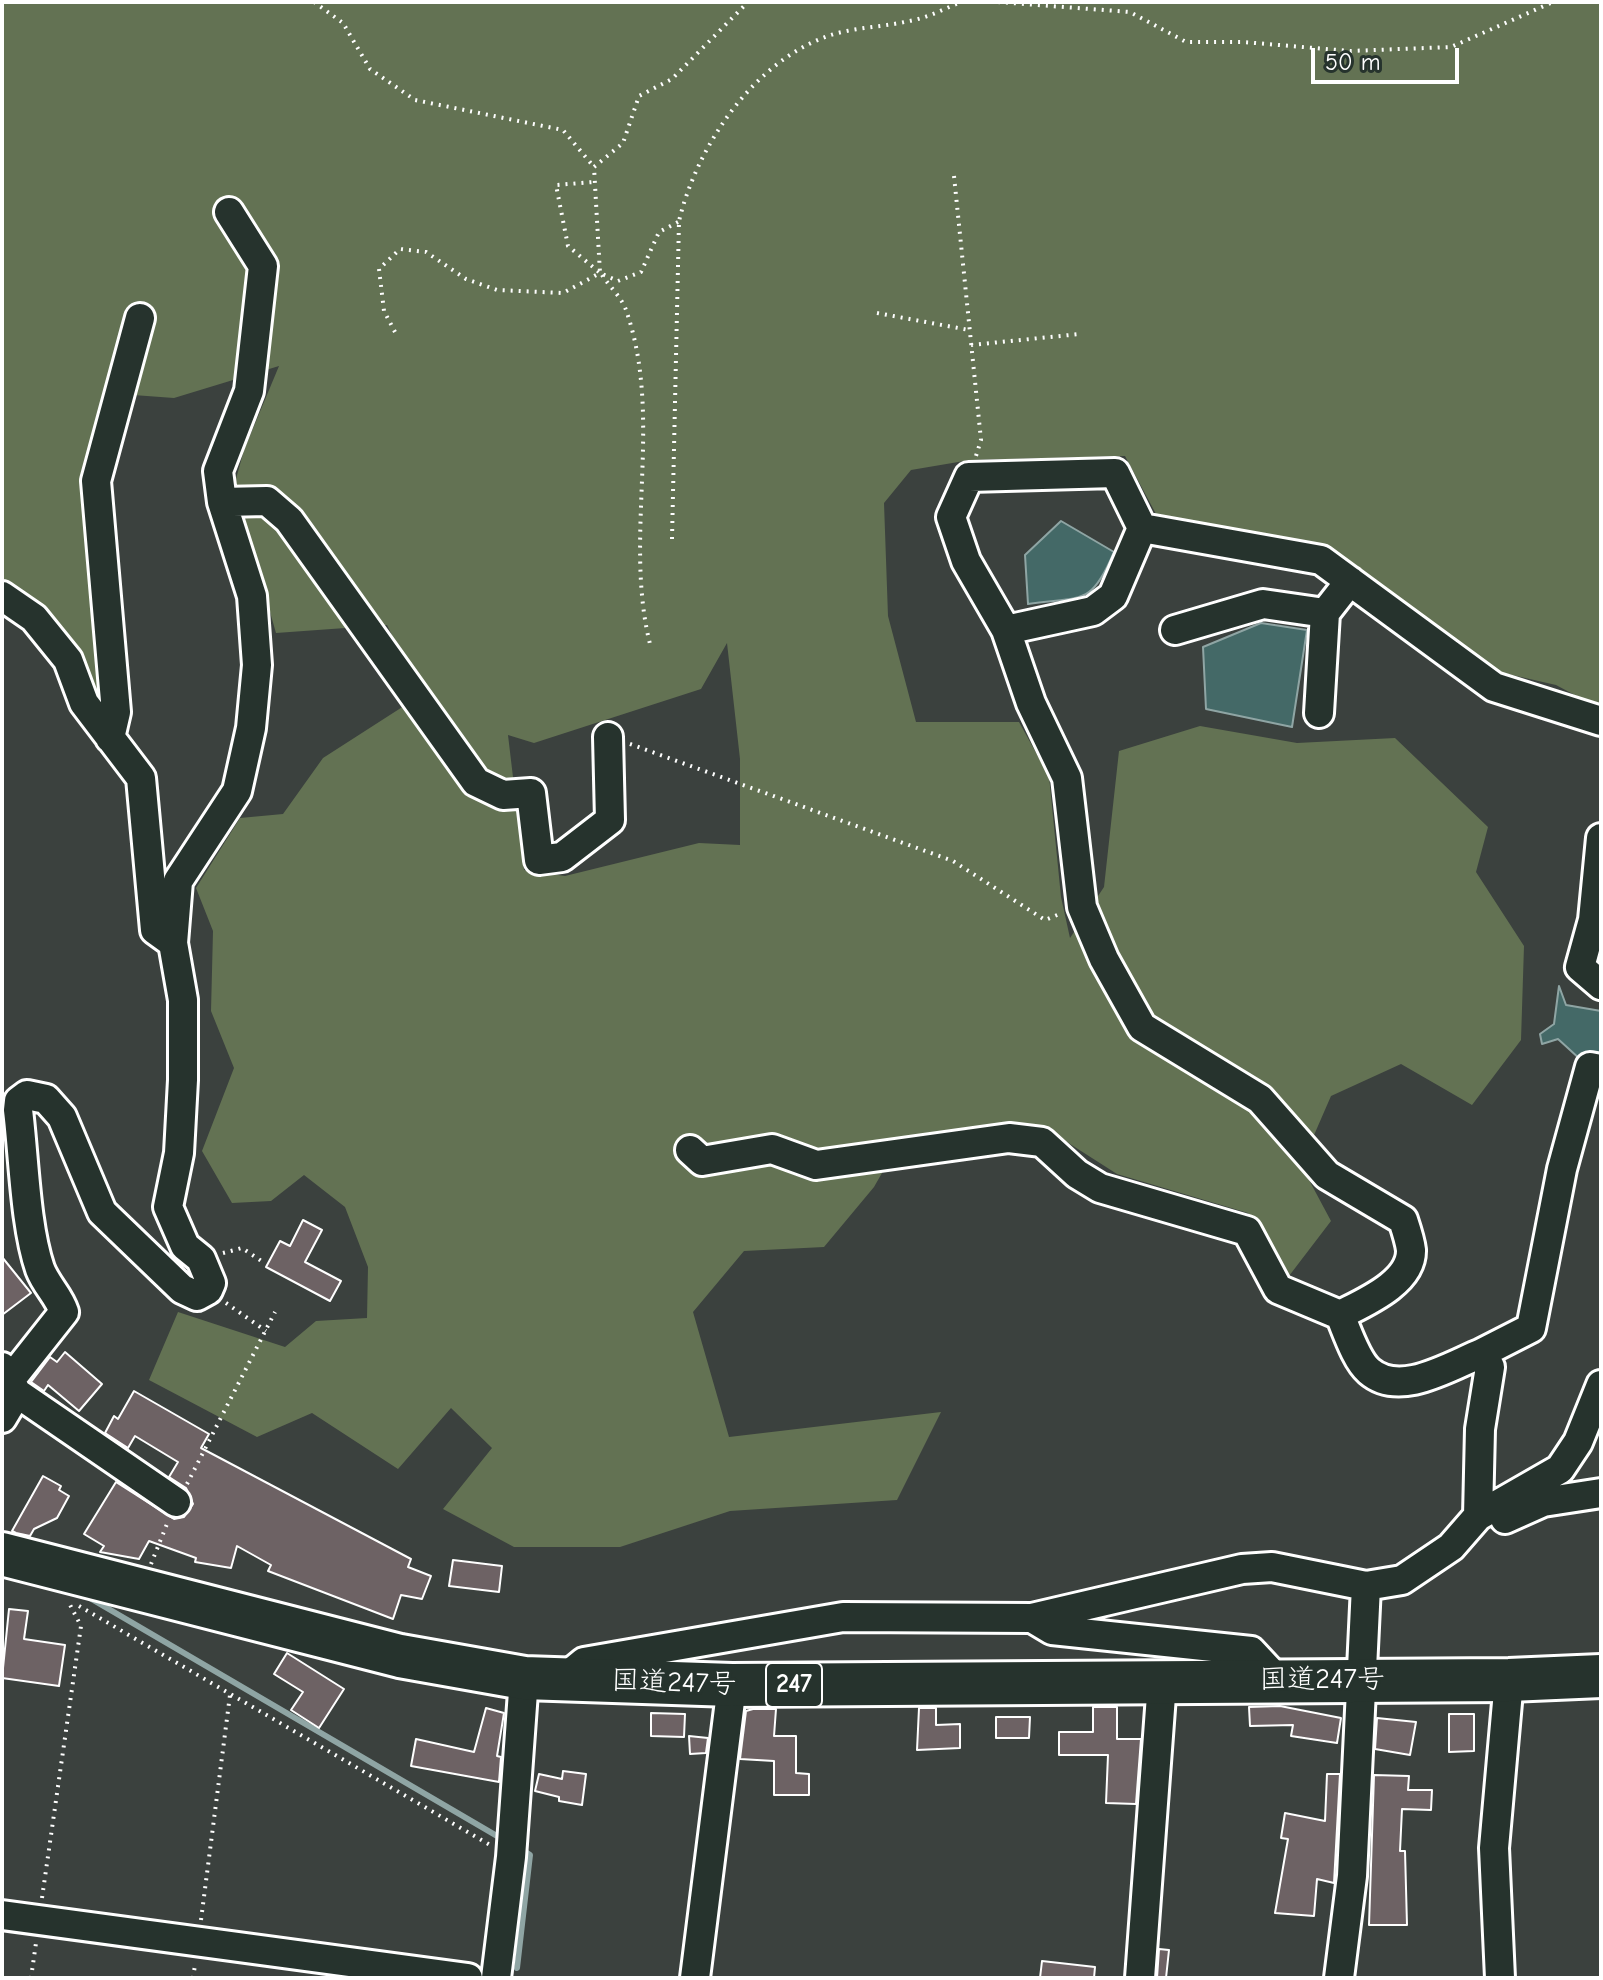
<!DOCTYPE html>
<meta charset="utf-8">
<style>
body{margin:0}
#map{position:relative;width:1603px;height:1980px;overflow:hidden;background:#3b413e;font-family:"Comic Neue",sans-serif}
canvas{display:block}
.frame{position:absolute;inset:0;border:4px solid #fff;pointer-events:none}
.scale{position:absolute;left:1311px;top:48px;width:148px;height:36px;box-sizing:border-box;border:4px solid #fff;border-top:0;padding-left:10px;font-size:24px;line-height:28px;white-space:nowrap;color:#fff;-webkit-text-stroke:6px #26332d;paint-order:stroke}
</style>
<div id="map">
<canvas width="1603" height="1980"></canvas>
<div class="frame"></div>
<div class="scale">50 m</div>
</div>
<script>
const g = document.querySelector('canvas').getContext('2d');
g.lineJoin = 'round';
function paint(path, color) { g.fillStyle = color; g.fill(path, 'evenodd'); }
function strokePath(path, color, width, dash) { g.strokeStyle = color; g.lineWidth = width; g.lineCap = dash ? 'butt' : 'round'; g.setLineDash(dash || []); g.stroke(path); }
function write(font, color, halo, rows, align = 'center') {
  g.font = font + ' "Comic Neue","Klee One",sans-serif'; g.lineWidth = 6; g.setLineDash([]); g.textBaseline = 'middle'; g.strokeStyle = halo; g.fillStyle = color; for (const [text, x, y, turn = 0] of rows) {
    g.save(); g.translate(x, y); g.rotate((+turn || 0) * Math.PI / 180); g.textAlign = isNaN(turn) ? turn : align; if (halo) g.strokeText(text, 0, 0); g.fillText(text, 0, 0); g.restore();
  }
}
paint(new Path2D(`
 M 2,2 L 1601,2 L 1601,709 L 1556,685 L 1499,672 L 1331,548 L 1156,514 L 1125,456 L 970,460 L 911,470 L 884,503 L 888,616 L 916,722 L 1019,722 L 1049,776 L 1061,897 L 1070,938 L 1104,887 L 1119,751 L 1200,726 L 1297,743 L 1395,738 L 1488,827 L 1476,872 L 1524,946 L 1521,1040 L 1472,1105 L 1401,1064 L 1331,1096 L 1301,1165 L 1331,1221 L 1289,1276 L 1248,1213 L 1117,1174 L 1045,1128 L 902,1138 L 874,1187 L 824,1247 L 744,1251 L 693,1312 L 729,1437 L 941,1412 L 897,1500 L 730,1511 L 620,1547 L 514,1547 L 443,1509 L 492,1448 L 451,1408 L 398,1469 L 312,1413 L 257,1437 L 149,1380 L 178,1312 L 285,1347 L 316,1321 L 367,1318 L 368,1267 L 345,1207 L 304,1175 L 271,1201 L 232,1203 L 202,1151 L 234,1068 L 211,1011 L 213,931 L 196,888 L 240,818 L 283,814 L 323,758 L 421,695 L 387,625 L 276,633 L 234,486 L 244,450 L 279,366 L 174,398 L 106,393 L 80,477 L 106,713 L 73,645 L 47,608 L 2,578 ZM 727,643 L 740,759 L 740,845 L 699,843 L 565,876 L 524,870 L 508,735 L 534,743 L 701,689 Z`), '#637253');
const water = new Path2D(`
 M 1061,521 L 1114,552 C 1091,607 1082,596 1028,604 L 1025,555 Z
 M 1261,623 L 1307,630 L 1292,727 L 1206,709 L 1203,647 Z
 M 1559,986 L 1566,1005 L 1601,1011 L 1601,1057 L 1581,1060 L 1558,1039 L 1542,1044 L 1540,1034 L 1554,1024 Z`);
paint(water, '#446967');
strokePath(water, '#8fa5a4', 2);
strokePath(new Path2D(`
 M 83,1594 L 497,1836
 M 517,1968 L 530,1855 L 527,1853`), '#8fa5a4', 6);
const building = new Path2D(`
 M 303,1220 L 322,1230 L 305,1262 L 341,1281 L 330,1301 L 266,1267 L 280,1241 L 290,1246 Z
 M 2,1257 L 31,1293 L 2,1315 Z
 M 65,1352 L 102,1384 L 79,1411 L 48,1385 L 44,1391 L 31,1382 L 50,1357 L 57,1362 Z
 M 134,1391 L 209,1434 L 201,1448 L 411,1559 L 408,1567 L 431,1576 L 422,1599 L 401,1595 L 393,1619 L 268,1571 L 271,1565 L 237,1546 L 231,1568 L 195,1562 L 196,1558 L 149,1541 L 139,1559 L 100,1552 L 104,1546 L 84,1534 L 116,1482 L 174,1519 L 184,1517 L 193,1504 L 186,1488 L 169,1477 L 178,1462 L 135,1436 L 128,1448 L 105,1433 L 114,1416 L 118,1419 Z
 M 43,1476 L 61,1486 L 59,1490 L 69,1496 L 57,1518 L 34,1529 L 30,1536 L 16,1533 L 12,1531 Z
 M 453,1560 L 502,1566 L 499,1592 L 449,1586 Z
 M 9,1609 L 28,1611 L 24,1639 L 65,1645 L 59,1686 L 2,1678 Z
 M 287,1653 L 344,1689 L 319,1728 L 291,1710 L 303,1692 L 274,1674 Z
 M 1280,1706 L 1341,1718 L 1337,1743 L 1291,1736 L 1293,1725 L 1250,1726 L 1249,1707 Z
 M 1093,1707 L 1117,1707 L 1117,1739 L 1141,1739 L 1136,1804 L 1106,1803 L 1108,1755 L 1059,1755 L 1059,1732 L 1093,1732 Z
 M 486,1708 L 504,1713 L 497,1756 L 501,1757 L 499,1782 L 411,1766 L 416,1739 L 474,1752 Z
 M 919,1708 L 936,1708 L 936,1725 L 960,1724 L 960,1748 L 917,1750 Z
 M 753,1709 L 776,1709 L 774,1736 L 796,1736 L 796,1773 L 809,1774 L 809,1795 L 774,1795 L 774,1761 L 740,1759 L 746,1711 Z
 M 651,1713 L 685,1714 L 684,1737 L 651,1736 Z
 M 1449,1714 L 1474,1714 L 1474,1751 L 1449,1752 Z
 M 996,1717 L 1030,1717 L 1029,1738 L 996,1738 Z
 M 1377,1718 L 1416,1722 L 1410,1755 L 1375,1749 Z
 M 689,1736 L 708,1738 L 706,1753 L 690,1754 Z
 M 563,1771 L 586,1774 L 582,1805 L 559,1801 L 559,1797 L 535,1791 L 539,1774 L 562,1779 Z
 M 1327,1774 L 1340,1774 L 1334,1883 L 1317,1879 L 1314,1916 L 1275,1913 L 1288,1839 L 1281,1838 L 1285,1813 L 1325,1821 Z
 M 1374,1775 L 1409,1776 L 1408,1790 L 1432,1790 L 1431,1810 L 1402,1809 L 1400,1851 L 1405,1851 L 1407,1925 L 1369,1925 Z
 M 1159,1949 L 1169,1950 L 1166,1978 L 1157,1978 Z
 M 1042,1961 L 1095,1967 L 1094,1978 L 1040,1978 Z`);
paint(building, '#6d6264');
strokePath(building, '#fff', 2);
const minor = new Path2D(`
 M 222,502 L 267,501 L 289,520 L 476,782 L 503,795 L 531,793 L 539,860 L 562,857 L 610,820 L 608,737
 M 2,596 L 34,618 L 68,660 L 84,703 L 141,778 L 155,930 L 173,943
 M 1006,630 L 1093,611 L 1113,596 L 1142,528
 M 1175,630 L 1263,604 L 1325,613
 M 1319,713 L 1325,613 L 1350,581
 M 110,738 L 116,712 L 96,481 L 140,318
 M 1601,838 L 1593,920 L 1580,967 L 1601,985
 M 690,1150 L 702,1161 L 772,1149 L 816,1165 L 1009,1138 L 1042,1142 L 1077,1174 L 1100,1188 L 1247,1231 L 1278,1289 L 1340,1315 C 1347,1331 1356,1360 1369,1371 C 1400,1398 1450,1366 1482,1353 L 1490,1367 L 1480,1429 L 1478,1516
 M 1340,1315 C 1363,1303 1412,1283 1411,1250 C 1410,1241 1406,1229 1403,1220 L 1327,1175 L 1260,1099 L 1142,1027 L 1104,959 L 1082,907 L 1067,778 L 1031,703 L 1006,630 L 966,561 L 951,517 L 969,477 L 1115,473 L 1142,528 L 1321,560 L 1494,687 L 1601,721
 M 1482,1353 L 1531,1328 L 1562,1169 L 1590,1067 L 1601,1069
 M 2,1367 L 17,1393 L 176,1502
 M 11,1379 L 64,1312 C 59,1296 46,1285 40,1269 C 25,1225 24,1158 18,1110 L 19,1101 L 27,1095 L 46,1099 L 62,1117 L 102,1212 L 182,1289 L 197,1296 L 208,1290 L 211,1283 L 201,1259 L 185,1246 L 168,1207 L 179,1153 L 183,1080 L 183,1000 L 173,943 L 178,881 L 237,791 L 251,728 L 257,665 L 252,596 L 222,502 L 218,471 L 249,391 L 263,266 L 229,212
 M 2,1418 L 17,1393
 M 1505,1519 L 1543,1502 L 1601,1493
 M 1032,1618 L 1242,1569 L 1272,1567 L 1366,1586
 M 567,1676 L 584,1662 L 843,1617 L 1032,1618 L 1052,1630 L 1251,1651 L 1278,1680
 M 2,1915 L 468,1978
 M 496,1978 L 511,1857 L 524,1678
 M 695,1978 L 732,1685
 M 1140,1978 L 1162,1682
 M 1339,1978 L 1352,1876 L 1366,1586 L 1402,1580 L 1451,1547 L 1478,1516 L 1560,1469 L 1578,1442 L 1601,1385
 M 1500,1978 L 1494,1848 L 1509,1680`);
const highway = new Path2D(`
 M 2,1554 L 400,1656 L 524,1678 L 732,1685 L 1509,1680 L 1601,1676`);
strokePath(minor, '#fff', 34);
strokePath(highway, '#fff', 48);
strokePath(new Path2D(`
 M 314,2 L 343,23 L 370,69 L 415,100 L 563,130 L 594,167
 M 998,2 L 1130,12 L 1186,42 L 1243,42 L 1350,51 L 1451,47 L 1553,2
 M 954,176 L 981,440 L 976,456
 M 678,222 L 659,232 L 641,272 L 618,281 L 600,273 L 594,167 L 623,143 L 639,96 L 672,79 L 748,2
 M 602,275 C 609,286 622,298 626,310 C 664,418 623,536 650,644
 M 877,313 L 969,330
 M 395,332 L 384,311 L 379,269 L 400,249 L 426,252 L 466,279 L 497,290 L 563,293 L 600,273 L 568,246 L 556,185 L 594,182
 M 971,345 L 1080,334
 M 672,539 L 679,221 C 697,146 754,60 831,35 C 856,27 884,27 909,21 C 927,18 944,9 961,2
 M 630,744 L 953,861 L 1045,920 L 1062,913
 M 223,1253 L 242,1248 L 263,1262
 M 226,1303 L 266,1331
 M 187,1484 L 275,1312
 M 151,1564 L 167,1524
 M 79,1606 L 490,1845
 M 42,1898 L 81,1626 L 68,1601
 M 201,1920 L 230,1695
 M 31,1978 L 36,1943
 M 193,1978 L 195,1965`), '#fff', 4, [2, 6]);
strokePath(minor, '#26332d', 28);
strokePath(highway, '#26332d', 42);
for (const [x, y, w] of [
 [794,1685,56]
]) { const box = new Path2D(); box.roundRect(x - w / 2, y - 22, w, 44, 6); g.fillStyle = '#26332d'; g.fill(box); strokePath(box, '#fff', 2); }
write('bold 26px', '#fff', null, [
 ["247",794,1685]
]);
write('28px', '#fff', '#26332d', [
 ["国道247号",1322,1680],
 ["国道247号",674,1683,2]
]);
</script>
